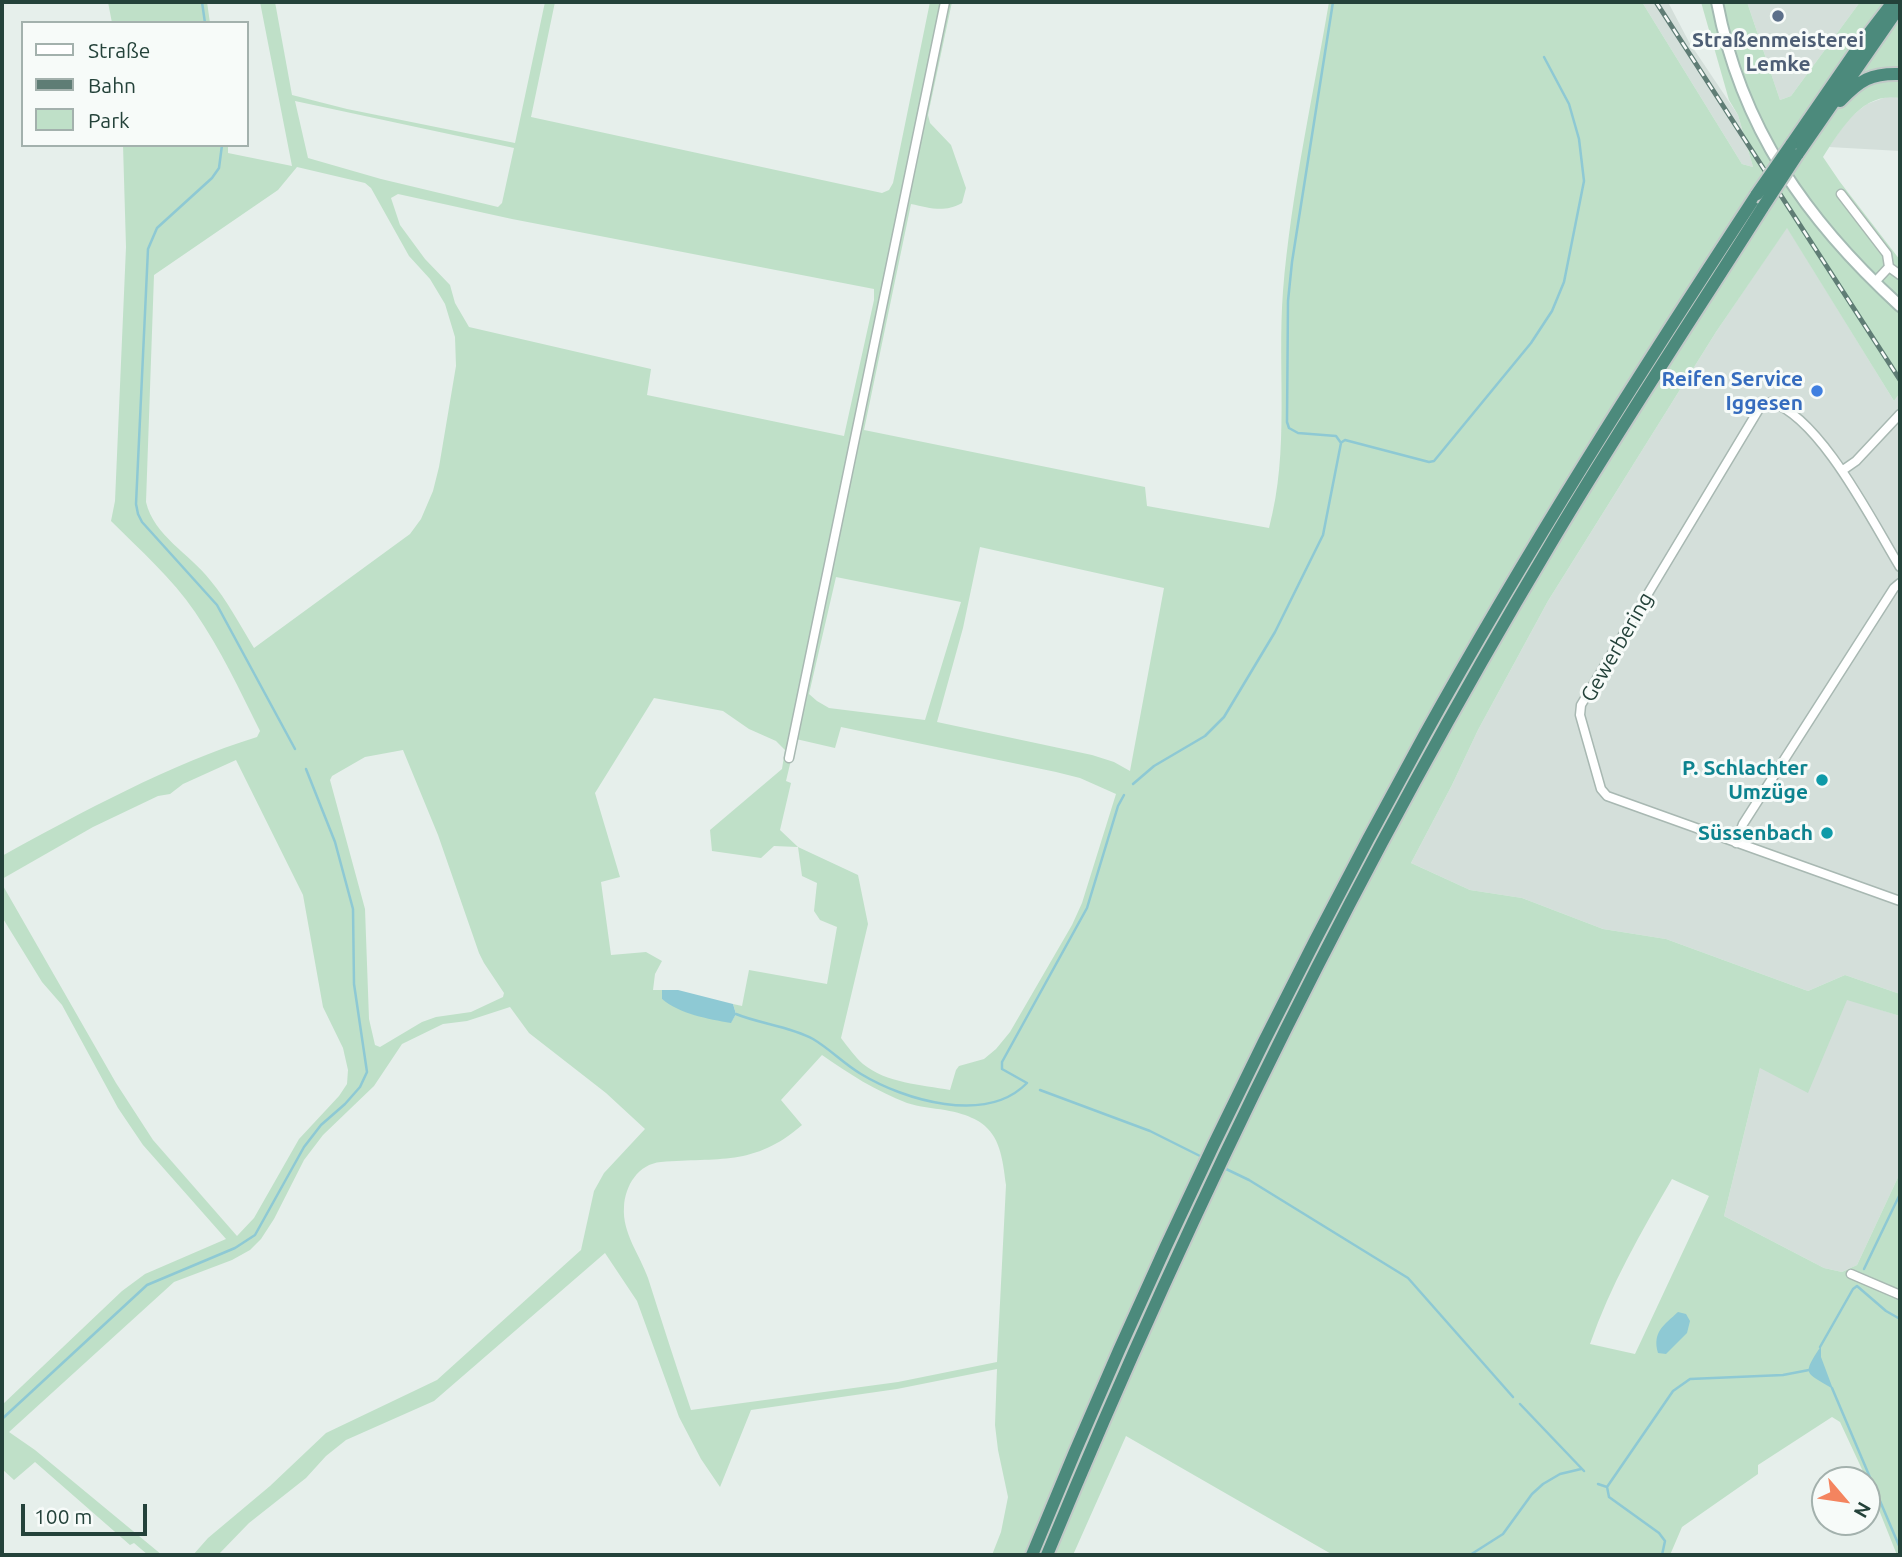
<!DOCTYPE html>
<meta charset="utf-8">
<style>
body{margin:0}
#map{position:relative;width:1902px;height:1557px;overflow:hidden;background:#e6efeb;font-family:Ubuntu,sans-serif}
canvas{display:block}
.frame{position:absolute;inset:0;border:4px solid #24423a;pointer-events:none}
.legend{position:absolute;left:21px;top:21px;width:228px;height:126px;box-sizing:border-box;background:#f7fbf9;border:2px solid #a3b1ad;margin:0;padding:9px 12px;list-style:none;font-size:21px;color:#24423a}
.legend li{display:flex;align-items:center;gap:14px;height:35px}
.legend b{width:35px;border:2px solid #a3b1ad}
.north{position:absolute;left:1811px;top:1466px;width:70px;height:70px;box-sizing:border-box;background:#f7fbf9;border:2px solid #a3b1ad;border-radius:50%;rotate:119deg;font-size:19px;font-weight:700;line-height:28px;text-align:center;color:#24423a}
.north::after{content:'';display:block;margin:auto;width:24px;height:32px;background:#f4845f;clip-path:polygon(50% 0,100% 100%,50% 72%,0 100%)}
.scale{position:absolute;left:21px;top:1504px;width:126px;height:32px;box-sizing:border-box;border:4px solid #24423a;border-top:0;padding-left:9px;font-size:21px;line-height:24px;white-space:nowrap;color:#24423a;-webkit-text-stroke:5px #f7fbf9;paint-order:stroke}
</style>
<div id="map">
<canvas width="1902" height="1557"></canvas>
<div class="frame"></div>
<ul class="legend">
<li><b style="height:9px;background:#fff"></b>Straße</li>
<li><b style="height:9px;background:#5f7d75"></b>Bahn</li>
<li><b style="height:19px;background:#bfe0c8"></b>Park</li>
</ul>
<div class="north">N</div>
<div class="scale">100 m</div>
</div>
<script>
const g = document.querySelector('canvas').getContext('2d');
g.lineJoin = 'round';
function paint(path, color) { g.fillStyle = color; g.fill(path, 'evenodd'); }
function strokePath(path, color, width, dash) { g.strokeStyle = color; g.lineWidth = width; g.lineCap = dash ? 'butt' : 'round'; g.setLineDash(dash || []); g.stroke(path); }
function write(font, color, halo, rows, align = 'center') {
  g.font = font + ' Ubuntu,sans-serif'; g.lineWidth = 6; g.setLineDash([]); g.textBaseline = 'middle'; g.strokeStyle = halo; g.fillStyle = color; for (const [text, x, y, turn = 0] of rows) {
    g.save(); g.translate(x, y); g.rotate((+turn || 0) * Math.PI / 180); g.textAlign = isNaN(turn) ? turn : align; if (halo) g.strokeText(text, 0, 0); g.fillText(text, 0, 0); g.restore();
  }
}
paint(new Path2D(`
 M 1642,2 L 1668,2 L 1689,42 L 1738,115 L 1753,167 L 1742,164 Z
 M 1747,2 L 1860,2 L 1791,96 L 1780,100 Z
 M 1889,96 L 1900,98 L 1900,151 L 1829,147 L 1848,119 L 1867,104 Z
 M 1787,227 L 1894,401 L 1900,393 L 1900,994 L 1845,975 L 1808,991 L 1666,939 L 1603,929 L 1522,898 L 1470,890 L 1411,863 L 1452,785 L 1478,730 L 1548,601 L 1716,332 Z
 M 1847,999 L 1900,1016 L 1900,1173 L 1857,1265 L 1842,1272 L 1824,1268 L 1724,1216 L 1760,1068 Z`), '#d4dfda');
paint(new Path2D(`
 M 108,2 L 207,2 L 210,23 L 112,23 Z
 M 260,2 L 275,2 L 292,95 L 347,109 L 515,143 L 545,2 L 555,2 L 531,117 L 882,193 L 889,190 L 893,183 L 930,2 L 952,2 L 928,115 L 930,123 L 951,145 L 966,188 L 962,203 C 944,213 930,208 911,204 L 864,430 L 1145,487 L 1147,506 L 1269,528 C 1290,450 1277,370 1283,291 C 1291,194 1313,97 1329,2 L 1642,2 L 1742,164 L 1753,167 L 1738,115 L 1729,100 L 1701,2 L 1747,2 L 1780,100 L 1791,96 L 1860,2 L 1900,2 L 1900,98 C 1862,91 1841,130 1823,157 L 1840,182 L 1900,260 L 1900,393 L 1894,401 L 1787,228 L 1716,332 L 1548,601 L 1478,730 L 1452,785 L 1411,863 L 1470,890 L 1522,898 L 1603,929 L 1666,939 L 1808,991 L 1845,975 L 1900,994 L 1900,1016 L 1847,1000 L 1808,1093 L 1760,1068 L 1724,1216 L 1824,1268 L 1842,1272 L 1857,1265 L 1900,1173 L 1900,1555 L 1897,1555 L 1867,1480 L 1840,1422 L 1832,1417 L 1758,1465 L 1758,1474 L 1682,1527 L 1670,1555 L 1333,1555 L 1126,1436 L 1073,1555 L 992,1555 L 1001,1532 L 1008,1497 L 998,1450 L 995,1425 L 997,1369 L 897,1389 L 751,1410 L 720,1487 L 701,1459 L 679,1417 L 637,1301 L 605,1253 L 434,1401 L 346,1440 L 326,1456 L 306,1478 L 249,1523 L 218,1555 L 193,1555 L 208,1538 L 270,1486 L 326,1433 L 437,1380 L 581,1250 L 594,1191 L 604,1173 L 645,1129 L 606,1093 L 529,1033 L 510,1007 L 467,1021 L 443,1024 L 402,1044 L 374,1086 L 323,1135 L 304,1160 L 274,1219 L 261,1239 L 250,1250 L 232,1260 L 174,1282 L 9,1432 L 35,1450 L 162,1555 L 148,1555 L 134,1543 L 130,1545 L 35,1462 L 14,1480 L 2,1469 L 2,1405 L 122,1291 L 145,1274 L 226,1239 L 143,1145 L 118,1108 L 62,1005 L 42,982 L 2,917 L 2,884 L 116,1083 L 153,1140 L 237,1236 L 254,1218 L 299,1139 L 339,1096 L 347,1084 L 348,1070 L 343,1048 L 323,1007 L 303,895 L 236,760 L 183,784 L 170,794 L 158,796 L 93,827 L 2,879 L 2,856 C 80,813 172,763 257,737 L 260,731 C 240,691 221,650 195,612 C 172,578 140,550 111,521 L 115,501 L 126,247 L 123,145 L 228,145 L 228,153 L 292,166 ZM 295,101 L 514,148 L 502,203 L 498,207 L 381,179 L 308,158 ZM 297,167 L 365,183 L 371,188 L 409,256 L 430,279 L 445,304 L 455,337 L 456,366 L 439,467 L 433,491 L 421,519 L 410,534 L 254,648 C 240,625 227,600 210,580 C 189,553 154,536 146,502 L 154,275 L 278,190 ZM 398,194 L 512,219 L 874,289 L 874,300 L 844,436 L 647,395 L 651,369 L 469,327 L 455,303 L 450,285 L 425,259 L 400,225 L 391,198 ZM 980,547 L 1164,588 L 1130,771 L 1114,762 L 1092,755 L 937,722 L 963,628 ZM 836,577 L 961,602 L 925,720 L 829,708 L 817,701 L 809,694 ZM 654,698 L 723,711 L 749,729 L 776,741 L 785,750 L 782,769 L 710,830 L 712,851 L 761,858 L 774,846 L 798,847 L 802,876 L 817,883 L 814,911 L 820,920 L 837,927 L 827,984 L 749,970 L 742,1006 L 733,1004 L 736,1014 L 731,1022 L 690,1013 L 662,999 L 662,990 L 653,990 L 655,974 L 662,961 L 646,952 L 611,955 L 601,882 L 620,877 L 595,793 ZM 841,727 L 1056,772 L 1080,778 L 1116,794 L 1082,903 L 1072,925 L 1010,1032 L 996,1049 L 984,1059 L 959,1066 L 956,1070 L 950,1090 C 922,1085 886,1083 863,1064 C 855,1057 848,1047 841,1038 L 868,924 L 858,875 L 798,847 L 780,830 L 791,783 L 786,781 L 796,739 L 835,748 ZM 403,750 L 438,835 L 479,953 L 484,963 L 504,993 L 503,997 L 471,1012 L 436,1017 L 422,1022 L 380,1047 L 375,1045 L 369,1019 L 365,909 L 330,780 L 332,776 L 365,757 ZM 822,1055 C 849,1074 876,1091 907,1103 C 919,1107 933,1108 945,1110 C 994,1119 1001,1139 1006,1185 L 997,1362 L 898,1382 L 691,1410 C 676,1366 662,1322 648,1278 C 640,1255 622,1233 624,1207 C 625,1186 638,1164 661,1162 C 718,1157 754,1167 802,1125 L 781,1100 ZM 1672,1179 L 1709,1196 L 1635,1354 L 1590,1344 C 1610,1286 1641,1232 1672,1179 Z`), '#bfe0c8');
paint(new Path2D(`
 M 662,990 L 678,990 L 733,1004 L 736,1014 L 731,1023 C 708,1019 680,1014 662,999 Z
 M 1678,1312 L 1686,1314 L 1690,1321 L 1687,1333 L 1666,1354 L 1658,1353 C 1652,1332 1664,1325 1678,1312 Z
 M 1821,1346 L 1821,1357 L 1833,1389 C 1806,1372 1801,1376 1821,1346 Z`), '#8ec9d4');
strokePath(new Path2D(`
 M 202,2 L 205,23
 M 222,145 L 219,168 L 212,178 L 157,228 L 148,249 L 136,504 L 138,514 L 142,522 L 217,605 L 295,749
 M 1342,442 L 1345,440 L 1429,462 L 1434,461 L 1531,343 L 1552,311 L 1564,282 L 1584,181 L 1579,139 L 1569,104 L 1544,57
 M 1133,784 L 1154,766 L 1205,736 L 1224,717 L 1275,632 L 1323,535 L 1341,443 L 1336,436 L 1298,433 L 1289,428 L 1287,422 L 1288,301 L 1292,262 L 1333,2
 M 736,1014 C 760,1024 790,1026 813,1039 C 830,1049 844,1064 861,1074 C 904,1100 986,1125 1027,1083 L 1002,1069 L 1002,1062 L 1087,908 L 1118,806 L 1124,795
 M 1040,1090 L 1150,1131 L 1202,1157
 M 1224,1168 L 1249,1180 L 1408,1278 L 1513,1397
 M 1864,1269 L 1900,1194
 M 1820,1347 L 1853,1289 L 1857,1286 L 1886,1311 L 1900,1319
 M 1832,1388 L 1900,1548
 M 1520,1404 L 1584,1471
 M 2,1419 L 147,1285 L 235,1248 L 255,1235 L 304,1147 L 321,1125 L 345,1104 L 360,1087 L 367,1072 L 354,984 L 353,909 L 335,842 L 306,769
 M 1598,1484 L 1607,1487
 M 1470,1555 L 1503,1534 L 1532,1494 L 1543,1484 L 1560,1474 L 1581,1469
 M 1662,1555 L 1665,1541 L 1659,1533 L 1609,1497 L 1607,1487 L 1673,1391 L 1690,1379 L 1783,1375 L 1809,1370`), '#8ec9d4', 2.5);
const minor = new Path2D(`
 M 1841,194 L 1887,254 L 1889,267 L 1900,275
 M 1875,282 L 1889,267
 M 1843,470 L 1856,461 L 1900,414
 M 1900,567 C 1873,523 1821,418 1771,402 L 1759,409 L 1581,705 L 1580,715 L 1601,789 L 1607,796 L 1900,901
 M 789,758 L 945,2
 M 1736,843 L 1743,824 L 1894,588 L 1900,583
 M 1851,1274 L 1900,1295`);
const secondary = new Path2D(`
 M 1717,2 C 1741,128 1807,221 1900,306`);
const trunk = new Path2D(`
 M 1840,101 C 1860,80 1871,73 1900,74
 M 1791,145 L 1860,45 L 1893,2
 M 1797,155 L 1900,6
 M 1032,1555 C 1146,1275 1278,1001 1424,736 C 1527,550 1641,371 1757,194
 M 1047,1555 C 1191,1207 1357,868 1550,545 C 1618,430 1692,319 1763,207`);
strokePath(minor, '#a8b8b2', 11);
strokePath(secondary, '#a4bbb3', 14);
strokePath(trunk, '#c2cac8', 16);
strokePath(minor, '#fff', 8);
strokePath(secondary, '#fff', 10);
strokePath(trunk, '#4c8a7c', 12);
const rail = new Path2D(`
 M 1656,2 L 1900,380`);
strokePath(rail, '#5f7d75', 5);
strokePath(rail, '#f7fbf9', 2.5, [8]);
const trunkBridge = new Path2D(`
 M 1757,194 L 1791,145
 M 1763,207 L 1797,155`);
strokePath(trunkBridge, '#c2cac8', 16, []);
strokePath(trunkBridge, '#4c8a7c', 12);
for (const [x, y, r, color] of [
 [1778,16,7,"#5c6f8a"],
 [1817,391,7,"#3f7fe0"],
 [1822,780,7,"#0f9aa8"],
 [1827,833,7,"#0f9aa8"]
]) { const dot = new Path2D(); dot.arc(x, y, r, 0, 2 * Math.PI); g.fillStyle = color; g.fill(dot); strokePath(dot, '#f7fbf9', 2.5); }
write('bold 21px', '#4e5e75', '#f7fbf9', [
 ["Straßenmeisterei",1778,40],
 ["Lemke",1778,64]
]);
write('bold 21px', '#366cbe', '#f7fbf9', [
 ["Reifen Service",1803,379],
 ["Iggesen",1803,403]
], 'right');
write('21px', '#24423a', '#f7fbf9', [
 ["Gewerbering",1617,647,-60]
]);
write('bold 21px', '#0d838f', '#f7fbf9', [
 ["P. Schlachter",1808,768],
 ["Umzüge",1808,792],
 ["Süssenbach",1813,833]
], 'right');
</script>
